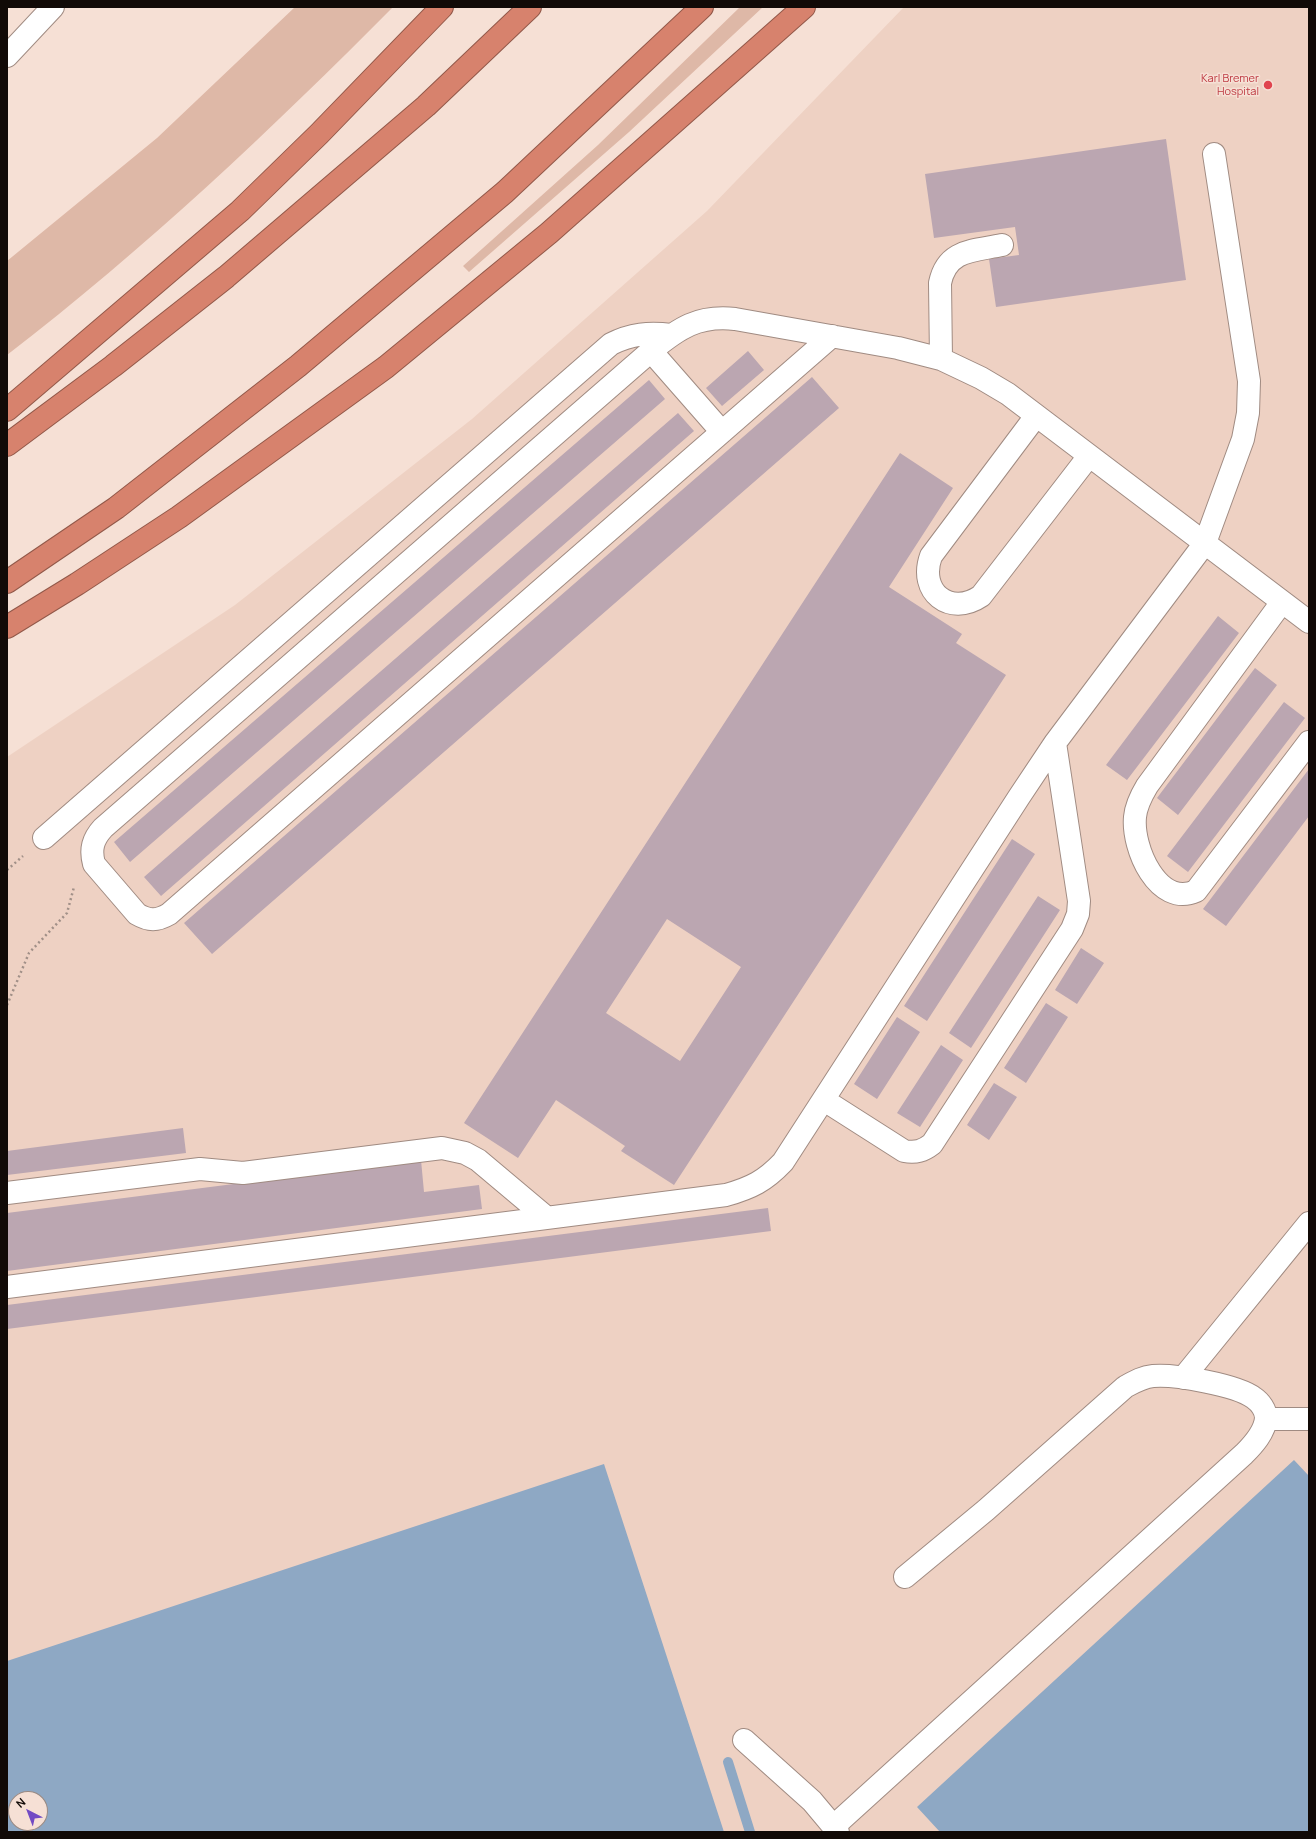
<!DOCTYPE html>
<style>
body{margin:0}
#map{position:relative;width:1316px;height:1839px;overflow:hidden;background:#f6e0d5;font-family:Manrope,sans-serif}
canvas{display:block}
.frame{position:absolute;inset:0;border:8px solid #110a07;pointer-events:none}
.north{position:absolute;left:8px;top:1791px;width:40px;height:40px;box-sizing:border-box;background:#f6e0d5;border:1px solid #9a8a83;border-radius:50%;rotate:318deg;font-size:11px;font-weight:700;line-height:16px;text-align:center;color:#110a07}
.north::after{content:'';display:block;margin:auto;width:14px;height:18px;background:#724bc4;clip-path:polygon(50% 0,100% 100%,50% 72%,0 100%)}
</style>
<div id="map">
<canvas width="1316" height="1839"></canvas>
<div class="frame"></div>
<div class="north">N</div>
</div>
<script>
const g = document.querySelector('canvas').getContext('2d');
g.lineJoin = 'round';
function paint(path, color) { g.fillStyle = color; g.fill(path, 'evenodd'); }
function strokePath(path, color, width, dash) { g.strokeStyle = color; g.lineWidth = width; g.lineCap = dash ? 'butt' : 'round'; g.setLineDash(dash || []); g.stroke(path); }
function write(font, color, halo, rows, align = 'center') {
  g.font = font + ' Manrope,sans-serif'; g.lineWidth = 3; g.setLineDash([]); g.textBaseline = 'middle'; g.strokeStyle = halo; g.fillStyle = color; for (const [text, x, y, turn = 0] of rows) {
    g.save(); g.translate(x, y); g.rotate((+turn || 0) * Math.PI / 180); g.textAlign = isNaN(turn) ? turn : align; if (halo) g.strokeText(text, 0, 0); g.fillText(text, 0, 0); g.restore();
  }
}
paint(new Path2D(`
 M 904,7 L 1309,7 L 1309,1832 L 7,1832 L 7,757 L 235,605 L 472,419 L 707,211 ZM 16,1799 L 40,1799 L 40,1823 L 16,1823 Z`), '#eed1c3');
paint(new Path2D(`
 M 295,7 L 393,7 C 271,130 145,249 7,355 L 7,261 L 157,138 Z
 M 740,7 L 763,7 L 629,132 L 469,272 L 463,266 L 598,145 Z`), '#deb8a7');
paint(new Path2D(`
 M 1294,1460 L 1309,1476 L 1309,1832 L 940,1832 L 917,1807 Z
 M 604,1464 L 724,1832 L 7,1832 L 7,1661 ZM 16,1799 L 40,1799 L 40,1823 L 16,1823 Z`), '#8ea8c4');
strokePath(new Path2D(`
 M 728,1762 L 750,1832`), '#8ea8c4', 10);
paint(new Path2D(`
 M 1166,139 L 1186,280 L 996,307 L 989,259 L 1019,255 L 1015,227 L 934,238 L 925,174 Z
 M 748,351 L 764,370 L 722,406 L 706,388 Z
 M 812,377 L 839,408 L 212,954 L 184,923 Z
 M 649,380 L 665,399 L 130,862 L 114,842 Z
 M 678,413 L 694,431 L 161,896 L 144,877 Z
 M 900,453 L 953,488 L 889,587 L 962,634 L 956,643 L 1006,675 L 674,1185 L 621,1151 L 625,1146 L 556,1100 L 518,1158 L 464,1123 ZM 667,919 L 741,967 L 680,1061 L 606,1013 Z
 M 1218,616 L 1239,633 L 1127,780 L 1106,765 Z
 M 1255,668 L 1277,685 L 1178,815 L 1157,798 Z
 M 1284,702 L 1305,718 L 1188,872 L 1167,856 Z
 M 1309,769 L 1309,816 L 1226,926 L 1203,909 Z
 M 1012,839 L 1035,854 L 927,1021 L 904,1006 Z
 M 1038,896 L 1060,910 L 971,1048 L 949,1033 Z
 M 1081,948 L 1104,963 L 1077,1004 L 1055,990 Z
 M 1046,1003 L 1068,1017 L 1026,1083 L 1004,1068 Z
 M 897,1017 L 920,1032 L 877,1099 L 854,1084 Z
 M 941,1045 L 963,1060 L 920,1127 L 897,1113 Z
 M 994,1083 L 1017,1097 L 989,1140 L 967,1125 Z
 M 183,1128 L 186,1153 L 7,1175 L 7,1151 Z
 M 421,1160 L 424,1192 L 479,1185 L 482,1209 L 7,1271 L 7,1213 Z
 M 768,1208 L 771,1231 L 7,1329 L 7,1305 Z`), '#bba6b1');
const minor = new Path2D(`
 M 7,56 L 53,7
 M 832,336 L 169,914 C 157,921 149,921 137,914 L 94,864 C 90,849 93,839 103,828 L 651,351 C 679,328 698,315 735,319 L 898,348 L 941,359 L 981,378 L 1008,394 L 1309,622
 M 651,351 L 722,432
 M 941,359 L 940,283 C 947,249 974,251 1002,245
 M 1036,416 L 931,556 C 918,592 950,617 981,596 L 1089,456
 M 1282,602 L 1147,786 C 1141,796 1136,806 1135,817 C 1132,848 1158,908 1196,891 L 1309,742
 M 44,838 L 611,344 C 631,334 649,332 671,335
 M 824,1100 L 904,1151 C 916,1153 923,1151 932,1144 L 1072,929 L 1078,914 L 1079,901 L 1055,743
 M 7,1193 L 200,1169 L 243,1173 L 442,1148 L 465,1153 L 478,1160 L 547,1218
 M 7,1287 L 726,1195 C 751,1188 765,1181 783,1162 L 1019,797 L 1055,743 L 1205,543 L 1243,439 L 1248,413 L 1249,381 L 1214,154
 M 1183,1378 L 1309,1223
 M 1266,1419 L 1309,1419
 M 744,1740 L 812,1801 L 838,1832
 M 834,1826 L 1244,1454 C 1253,1445 1265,1432 1266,1418 C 1266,1410 1260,1402 1254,1398 C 1237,1385 1174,1374 1153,1376 C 1142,1377 1134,1382 1125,1387 L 986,1510 L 905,1577`);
const highway = new Path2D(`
 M 7,410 L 240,211 L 319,134 L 442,7
 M 7,445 L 113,366 L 226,277 L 426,106 L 530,7
 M 7,582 L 116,508 L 298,366 L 505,192 L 702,7
 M 7,627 L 77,584 L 179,517 L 386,367 L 549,233 L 804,7`);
strokePath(minor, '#a08b82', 24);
strokePath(highway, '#925849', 24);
strokePath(new Path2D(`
 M 7,870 L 23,856
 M 7,1005 L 29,953 L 67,913 L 74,887`), '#a19088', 2.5, [2, 3]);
strokePath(minor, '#fff', 22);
strokePath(highway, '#d7826d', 22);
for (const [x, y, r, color] of [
 [1268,85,5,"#e0444e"]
]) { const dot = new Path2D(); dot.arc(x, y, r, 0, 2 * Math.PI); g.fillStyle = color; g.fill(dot); strokePath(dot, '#f6e0d5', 1.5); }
write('11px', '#be3a42', '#f6e0d5', [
 ["Karl Bremer",1259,79],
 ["Hospital",1259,92]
], 'right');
</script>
